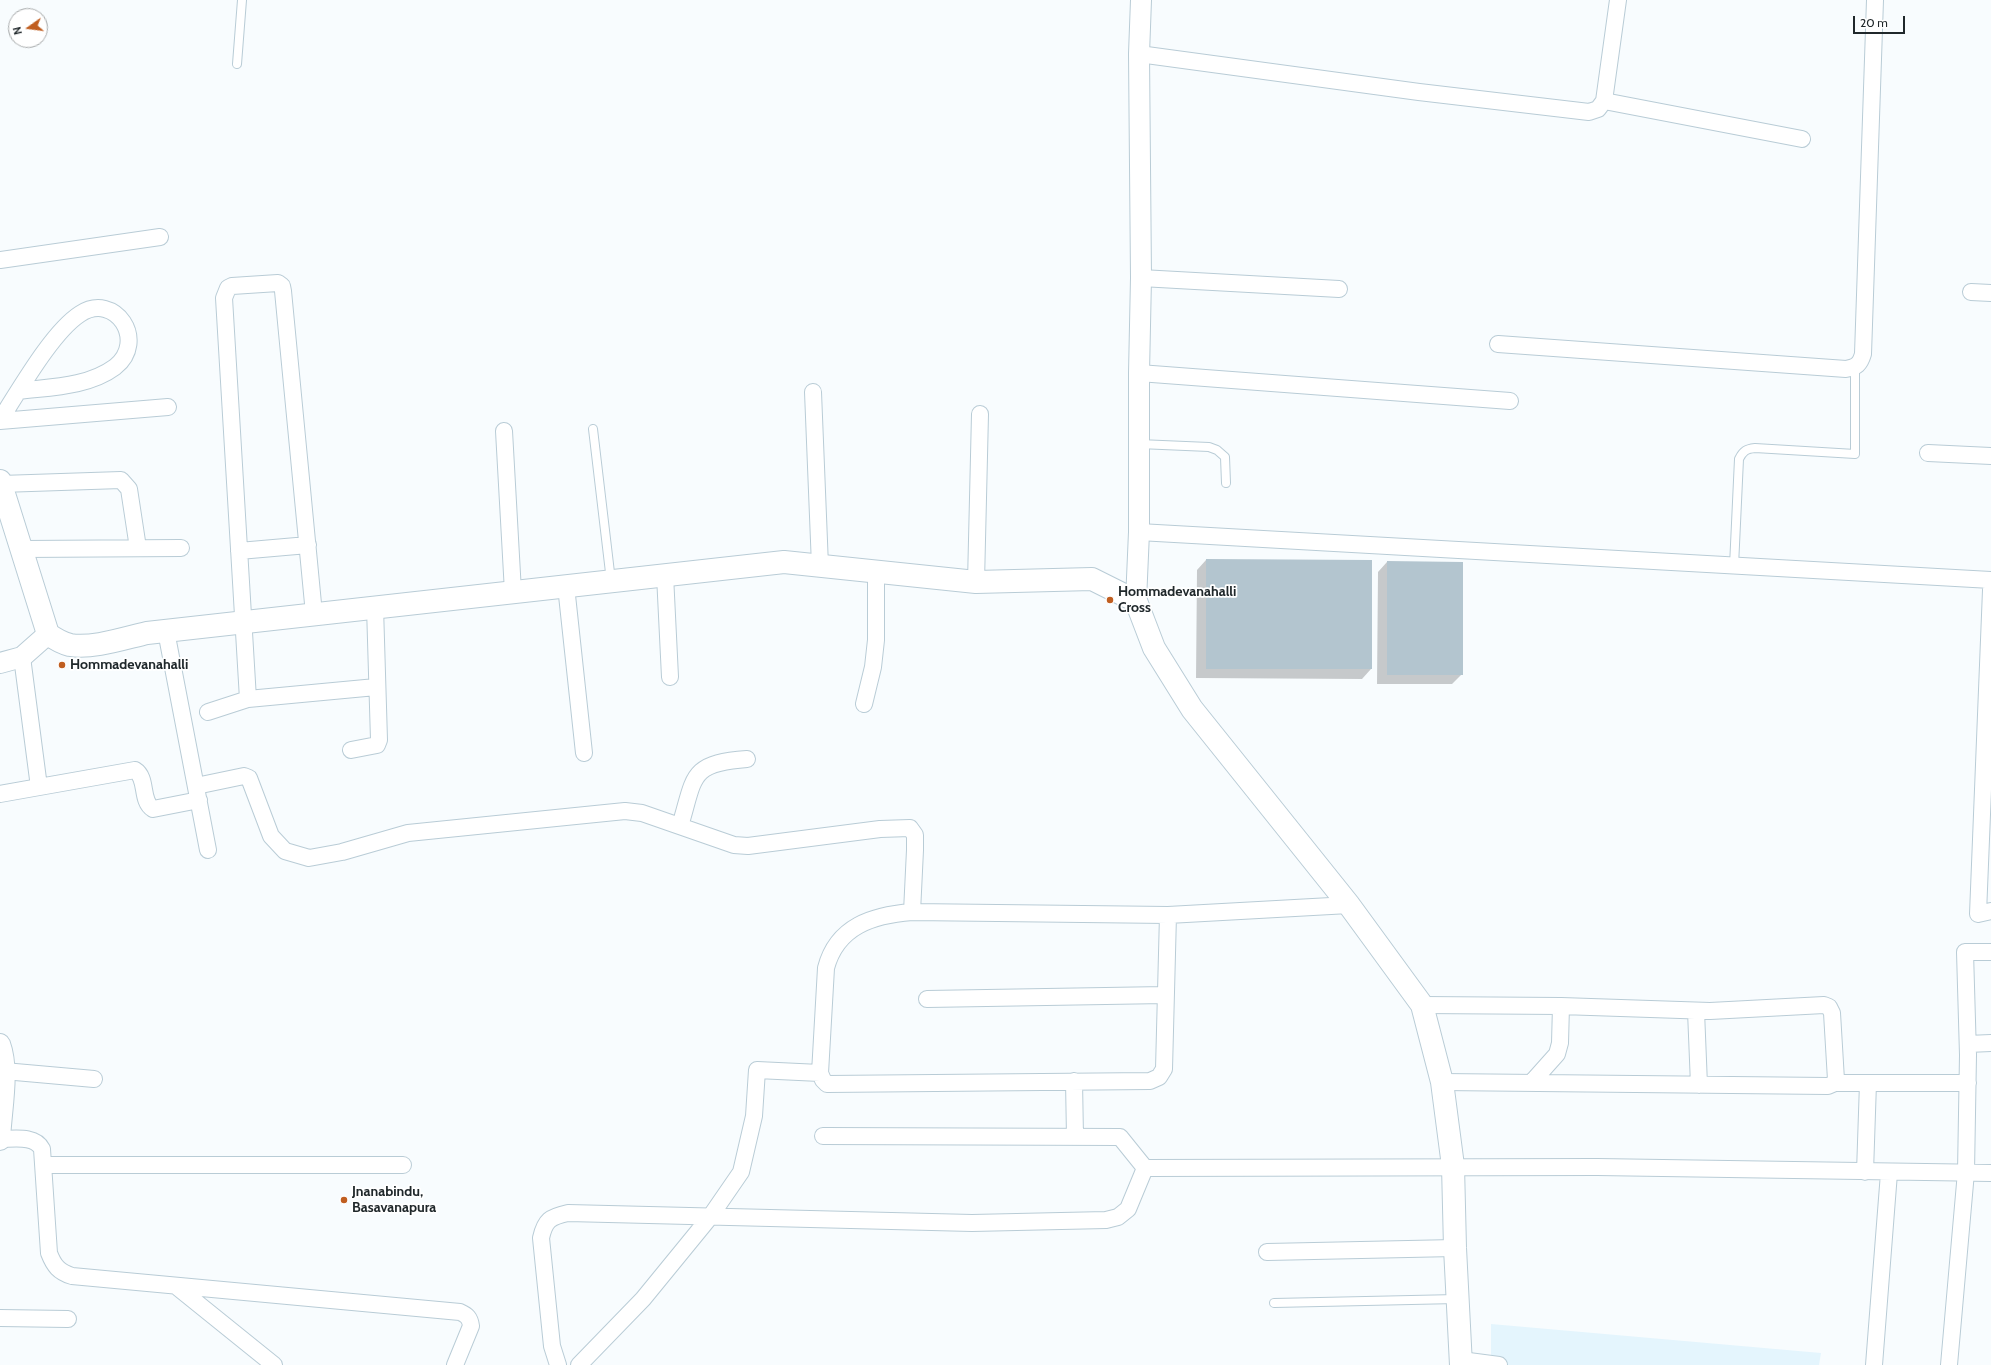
<!DOCTYPE html>
<style>
body{margin:0}
#map{position:relative;width:1991px;height:1365px;overflow:hidden;background:#f8fcfe;font-family:Cabin,sans-serif}
canvas{display:block}
.north{position:absolute;left:8px;top:8px;width:40px;height:40px;box-sizing:border-box;background:#fff;border:1px solid #a6a9aa;border-radius:50%;rotate:256deg;font-size:11px;font-weight:700;line-height:16px;text-align:center;color:#20282b}
.north::after{content:'';display:block;margin:auto;width:14px;height:18px;background:#c05e20;clip-path:polygon(50% 0,100% 100%,50% 72%,0 100%)}
.scale{position:absolute;left:1853px;top:16px;width:52px;height:18px;box-sizing:border-box;border:2px solid #20282b;border-top:0;padding-left:5px;font-size:12px;line-height:14px;white-space:nowrap;color:#20282b;-webkit-text-stroke:3px #fff;paint-order:stroke}
</style>
<div id="map">
<canvas width="1991" height="1365"></canvas>
<div class="north">N</div>
<div class="scale">20 m</div>
</div>
<script>
const g = document.querySelector('canvas').getContext('2d');
g.lineJoin = 'round';
function paint(path, color) { g.fillStyle = color; g.fill(path, 'evenodd'); }
function strokePath(path, color, width, dash) { g.strokeStyle = color; g.lineWidth = width; g.lineCap = dash ? 'butt' : 'round'; g.setLineDash(dash || []); g.stroke(path); }
function write(font, color, halo, rows, align = 'center') {
  g.font = font + ' Cabin,sans-serif'; g.lineWidth = 3.5; g.setLineDash([]); g.textBaseline = 'middle'; g.strokeStyle = halo; g.fillStyle = color; for (const [text, x, y, turn = 0] of rows) {
    g.save(); g.translate(x, y); g.rotate((+turn || 0) * Math.PI / 180); g.textAlign = isNaN(turn) ? turn : align; if (halo) g.strokeText(text, 0, 0); g.fillText(text, 0, 0); g.restore();
  }
}
paint(new Path2D(`
 M 1491,1324 L 1821,1353 L 1819,1365 L 1491,1365 Z`), '#e4f5fd');
paint(new Path2D(`
 M 1206,560 L 1371,669 L 1362,679 L 1196,678 L 1197,570 Z
 M 1387,562 L 1462,674 L 1452,684 L 1377,684 L 1378,572 Z`), '#0003');
paint(new Path2D(`
 M 1206,559 L 1372,560 L 1372,669 L 1206,669 Z
 M 1387,561 L 1463,562 L 1463,675 L 1387,675 Z`), '#b3c5cf');
const service = new Path2D(`
 M 237,64 L 242,0
 M 593,429 L 611,581
 M 1139,444 L 1209,447 L 1217,450 L 1225,457 L 1226,483
 M 1734,566 L 1739,459 C 1743,451 1746,449 1755,448 L 1855,454 L 1855,368
 M 1274,1303 L 1457,1299`);
const minor = new Path2D(`
 M 1139,54 L 1419,92 L 1589,112 L 1598,109 L 1604,101 L 1618,0
 M 1604,101 L 1802,139
 M 0,260 L 160,237
 M 1141,278 L 1339,289
 M 1971,292 L 1991,293
 M 1498,344 L 1846,369 C 1857,367 1860,364 1863,354 L 1875,0
 M 1139,373 L 1510,401
 M 813,392 L 820,566
 M 0,420 C 19,391 52,332 80,314 C 115,291 148,341 115,367 C 88,387 50,387 19,391
 M 0,421 L 168,407
 M 504,431 L 513,592
 M 1928,453 L 1991,456
 M 1,484 L 121,480 L 129,489 L 138,548
 M 1139,532 L 1991,580
 M 22,549 L 181,548
 M 239,551 L 308,545
 M 665,575 L 670,677
 M 976,582 L 980,414
 M 566,586 L 584,753
 M 1991,590 L 1978,914 L 1991,911
 M 314,614 L 283,291 L 282,286 L 278,283 L 232,286 L 228,288 L 224,298 L 248,699 L 376,687
 M 166,631 L 208,850
 M 22,657 L 39,787
 M 864,704 L 873,667 L 876,640 L 876,572
 M 208,712 L 248,699
 M 351,750 L 377,745 L 379,740 L 375,607
 M 196,786 L 244,776 L 249,778 L 271,836 L 285,851 L 309,858 L 342,852 L 408,833 L 625,811 L 642,813 L 734,845 L 748,846 L 880,829 L 910,828 L 915,835 L 915,850 L 912,912
 M 0,794 L 135,770 C 148,778 140,801 153,809 L 199,800
 M 680,826 C 695,777 689,763 747,759
 M 1168,915 L 1164,1069 L 1159,1077 L 1150,1081 L 827,1084 L 823,1080 L 820,1073 L 826,968 C 837,926 873,915 912,912 L 1168,915 L 1349,905
 M 927,999 L 1165,995
 M 1422,1005 L 1561,1006 L 1710,1011 L 1824,1005 L 1829,1007 L 1832,1013 L 1836,1080 L 1835,1083 L 1828,1086 L 1442,1082
 M 1696,1011 L 1699,1085
 M 1968,1044 L 1991,1043
 M 4,1071 L 94,1079
 M 1074,1081 L 1075,1137
 M 1532,1082 L 1557,1054 L 1560,1043 L 1561,1006
 M 1835,1083 L 1968,1083
 M 823,1136 L 1120,1137 L 1145,1168
 M 0,1139 C 14,1139 35,1135 42,1149 L 49,1253 C 54,1266 59,1272 72,1276 L 460,1312 C 467,1315 470,1318 471,1326 L 455,1365
 M 45,1165 L 403,1165
 M 1145,1168 L 1597,1167 L 1991,1173
 M 1865,1172 L 1868,1083
 M 1267,1252 L 1455,1248
 M 176,1286 L 274,1365
 M 0,1318 L 68,1319
 M 1461,1360 L 1499,1365
 M 558,1365 L 552,1346 L 541,1238 C 545,1220 550,1217 568,1213 L 972,1223 L 1106,1220 L 1118,1217 L 1128,1209 L 1145,1168
 M 579,1365 L 643,1299 L 710,1217 L 741,1172 L 754,1116 L 757,1070 L 820,1073
 M 1874,1365 L 1889,1173
 M 1949,1365 L 1966,1172 L 1968,1055 L 1965,952 L 1991,952`);
const tertiary = new Path2D(`
 M 1136,601 L 1139,532 L 1139,373 L 1141,278 L 1139,54 L 1141,0
 M 0,663 L 22,657 L 48,634
 M 0,1044 C 10,1071 1,1111 0,1140`);
const secondary = new Path2D(`
 M 0,481 L 48,634 C 55,639 62,643 70,645 C 92,649 125,638 147,633 L 784,562 L 976,582 L 1092,579 L 1136,601 L 1154,648 L 1192,709 L 1349,905 L 1422,1005 L 1442,1082 L 1453,1166 L 1455,1248 L 1461,1365`);
strokePath(service, '#b9ccd6', 10);
strokePath(minor, '#b9ccd6', 18);
strokePath(tertiary, '#b9ccd6', 22);
strokePath(secondary, '#b9ccd6', 24);
strokePath(service, '#fff', 8);
strokePath(minor, '#fff', 16);
strokePath(tertiary, '#fff', 20);
strokePath(secondary, '#fff', 22);
for (const [x, y, r, color] of [
 [1110,600,4,"#c05e20"],
 [62,665,4,"#c05e20"],
 [344,1200,4,"#c05e20"]
]) { const dot = new Path2D(); dot.arc(x, y, r, 0, 2 * Math.PI); g.fillStyle = color; g.fill(dot); strokePath(dot, '#fff', 1.5); }
write('bold 14px', '#20282b', '#fff', [
 ["Hommadevanahalli",1118,592],
 ["Cross",1118,608],
 ["Hommadevanahalli",70,665],
 ["Jnanabindu,",352,1192],
 ["Basavanapura",352,1208]
], 'left');
</script>
